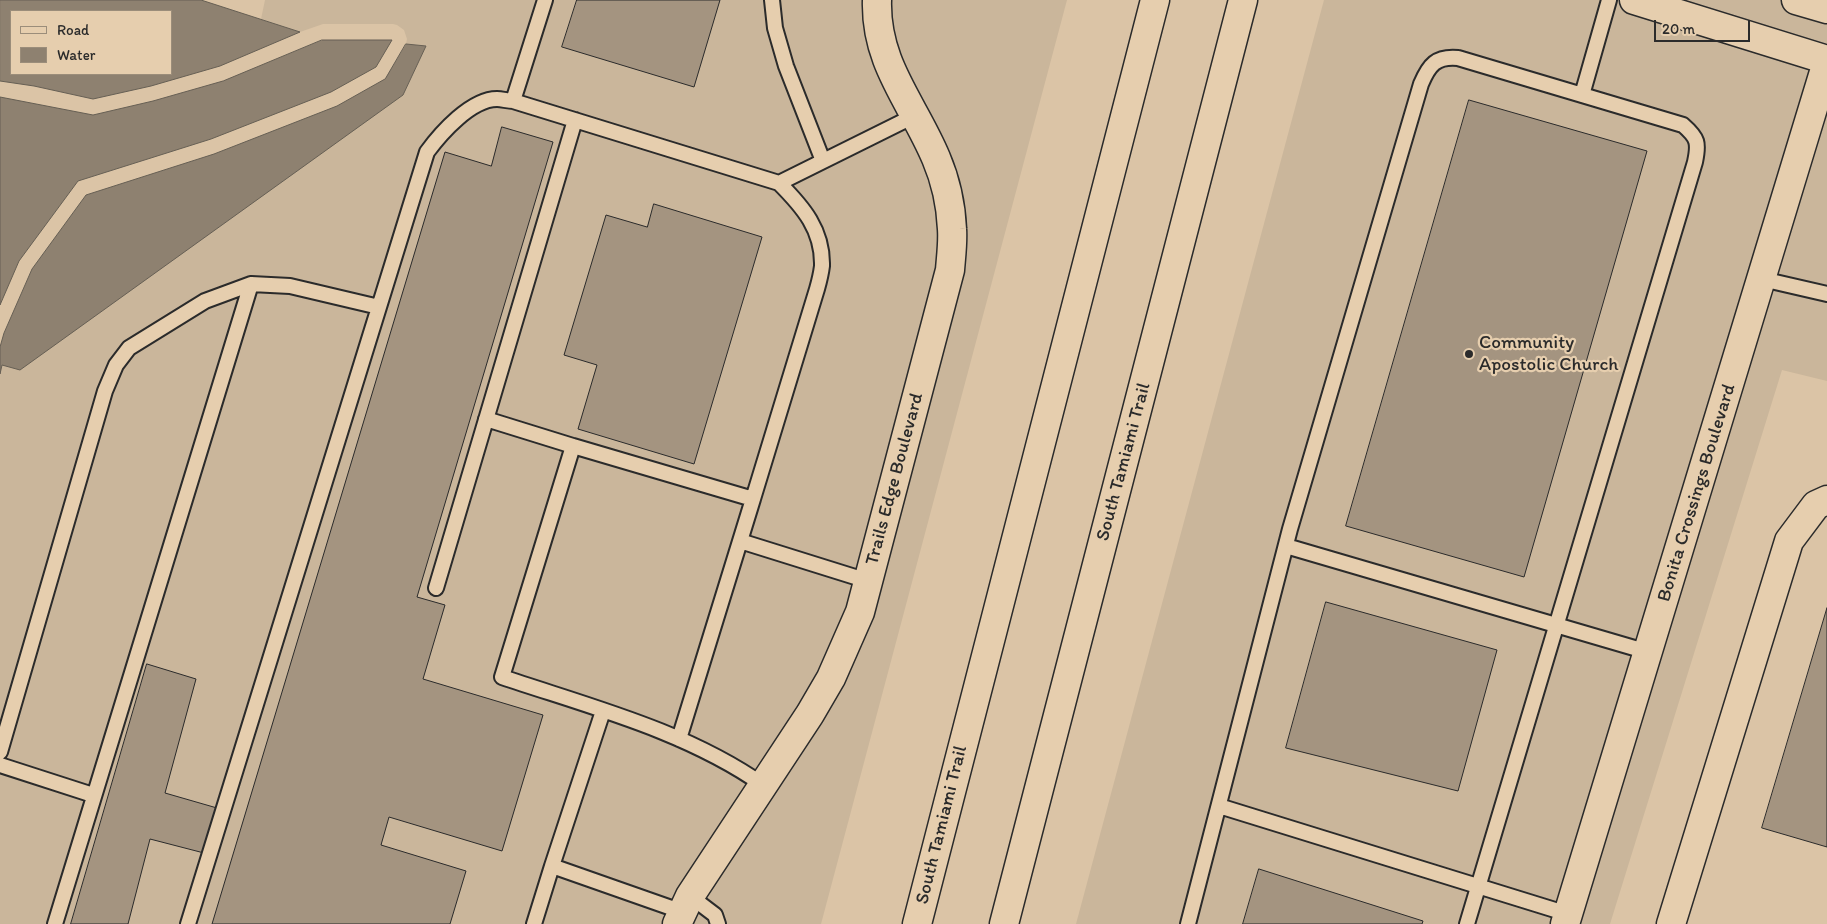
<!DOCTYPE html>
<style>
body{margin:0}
#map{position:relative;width:1827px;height:924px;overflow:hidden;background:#dbc4a6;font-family:Itim,sans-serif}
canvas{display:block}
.legend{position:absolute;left:10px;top:10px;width:162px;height:65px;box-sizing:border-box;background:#e6ceae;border:1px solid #9b8d7a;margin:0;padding:6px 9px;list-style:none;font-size:15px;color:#2b2b2b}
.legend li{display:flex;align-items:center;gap:10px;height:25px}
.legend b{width:25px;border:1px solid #9b8d7a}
.scale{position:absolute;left:1654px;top:20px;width:96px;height:22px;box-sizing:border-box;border:2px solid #2b2b2b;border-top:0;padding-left:6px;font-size:15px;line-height:18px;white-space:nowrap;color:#2b2b2b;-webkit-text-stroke:4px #e6ceae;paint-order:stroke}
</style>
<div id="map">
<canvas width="1827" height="924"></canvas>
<ul class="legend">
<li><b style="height:6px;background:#e6ceae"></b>Road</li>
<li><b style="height:14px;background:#8e8170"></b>Water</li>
</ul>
<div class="scale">20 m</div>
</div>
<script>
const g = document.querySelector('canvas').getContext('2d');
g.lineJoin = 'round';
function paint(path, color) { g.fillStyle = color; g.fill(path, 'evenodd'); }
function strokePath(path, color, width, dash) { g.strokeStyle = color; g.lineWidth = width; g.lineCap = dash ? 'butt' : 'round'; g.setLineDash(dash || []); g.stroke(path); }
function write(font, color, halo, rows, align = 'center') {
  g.font = font + ' Itim,sans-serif'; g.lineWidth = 4.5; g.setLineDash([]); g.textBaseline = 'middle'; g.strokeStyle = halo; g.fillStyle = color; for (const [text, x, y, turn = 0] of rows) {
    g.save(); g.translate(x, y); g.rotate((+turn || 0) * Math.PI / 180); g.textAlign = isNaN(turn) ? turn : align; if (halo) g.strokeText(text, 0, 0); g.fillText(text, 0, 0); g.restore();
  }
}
paint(new Path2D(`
 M 265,0 L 1067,0 L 821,924 L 0,924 L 0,374 L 2,365 L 403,95 L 426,46 L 406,44 L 407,39 L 404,30 L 397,25 L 393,24 L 323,24 L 300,32 L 261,19 Z
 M 1324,0 L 1827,0 L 1827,381 L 1782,370 L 1610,924 L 1076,924 Z`), '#cab69b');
const water = new Path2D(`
 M 0,0 L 201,0 L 300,32 L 220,66 L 151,86 L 93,99 L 34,86 L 0,81 ZM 171,11 L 171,74 L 11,74 L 11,11 Z
 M 322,40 L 392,40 L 376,67 L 331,92 L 211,139 L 78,181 L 19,261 L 0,305 L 0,97 L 93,115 L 153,101 L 223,81 Z
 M 406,44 L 426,46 L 403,95 L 20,370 L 2,365 L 0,374 L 0,347 L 4,333 L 32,269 L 86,195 L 214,154 L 337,106 L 385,79 Z`);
paint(water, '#8e8170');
strokePath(water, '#665f54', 1);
const building = new Path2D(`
 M 577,0 L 720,0 L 694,87 L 562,47 Z
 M 1469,100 L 1647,151 L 1524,577 L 1346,526 Z
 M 502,127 L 553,142 L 417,597 L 445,605 L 423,679 L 543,715 L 502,851 L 389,817 L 381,845 L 466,871 L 450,924 L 212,924 L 445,152 L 491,166 Z
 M 654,204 L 762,237 L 694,464 L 578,429 L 597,365 L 564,355 L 606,215 L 647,227 Z
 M 1326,602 L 1497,650 L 1458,791 L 1286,748 Z
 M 1827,608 L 1827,847 L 1762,828 Z
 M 147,664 L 196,679 L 165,793 L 217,808 L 204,853 L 150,839 L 128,924 L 71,924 Z
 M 1259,869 L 1423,921 L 1422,924 L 1243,924 Z`);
paint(building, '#a49480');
strokePath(building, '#2b2b2b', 1);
const service = new Path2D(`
 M 772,0 L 775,28 L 786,66 L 823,161
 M 1582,95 L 1609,0
 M 513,101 L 545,0
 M 1762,279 L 1827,294
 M 486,419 L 573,446
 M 740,541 L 868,581
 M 1286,546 L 1648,652
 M 436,588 L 575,120
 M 679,739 L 753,499
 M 0,752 L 105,391 L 116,365 L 129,348 L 205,301 L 251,284 L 290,286 L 379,307
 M 0,765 L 93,795
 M 763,785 C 686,731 591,707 502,677 L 573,446 L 753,499 L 817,289 C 819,282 821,274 822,266 C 823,230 803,207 779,183
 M 1219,806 L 1568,914
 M 552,866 L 603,711
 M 690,896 L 715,915 L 718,924
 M 55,924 L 251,284
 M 188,924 L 427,152 C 441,133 471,99 497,99 C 502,99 508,101 513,101 L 779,183 L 914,116
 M 534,924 L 552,866 L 683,912
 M 1188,924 L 1290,529 L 1421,84 C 1429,65 1436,56 1458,58 L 1683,125 C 1698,138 1699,143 1695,162 L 1467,924`);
const minor = new Path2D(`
 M 1634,0 L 1827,60
 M 1796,0 L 1827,9
 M 677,924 L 690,896 L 810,714 L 831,678 L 860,612 L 950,270 C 951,257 953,242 952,229 C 951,206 945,179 936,158 C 913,103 875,64 877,0
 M 1565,924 L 1827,62
 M 1671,924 L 1789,541 L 1816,505 L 1827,500`);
const primary = new Path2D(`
 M 917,924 L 1155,0
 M 1004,924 L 1243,0`);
strokePath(service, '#2b2b2b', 18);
strokePath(minor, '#2b2b2b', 31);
strokePath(primary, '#2b2b2b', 31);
strokePath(service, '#e6ceae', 14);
strokePath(minor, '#e6ceae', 28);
strokePath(primary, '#e6ceae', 28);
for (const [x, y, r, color] of [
 [1469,354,5,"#2b2b2b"]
]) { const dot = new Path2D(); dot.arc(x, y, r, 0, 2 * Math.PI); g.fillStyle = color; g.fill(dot); strokePath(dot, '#e6ceae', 2); }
write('19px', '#2b2b2b', '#e6ceae', [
 ["Community",1479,343],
 ["Apostolic Church",1479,365]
], 'left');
write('19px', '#2b2b2b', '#e6ceae', [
 ["South Tamiami Trail",1124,462,-75],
 ["Trails Edge Boulevard",895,479,-75],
 ["Bonita Crossings Boulevard",1697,493,-73],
 ["South Tamiami Trail",942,825,-76]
]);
</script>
